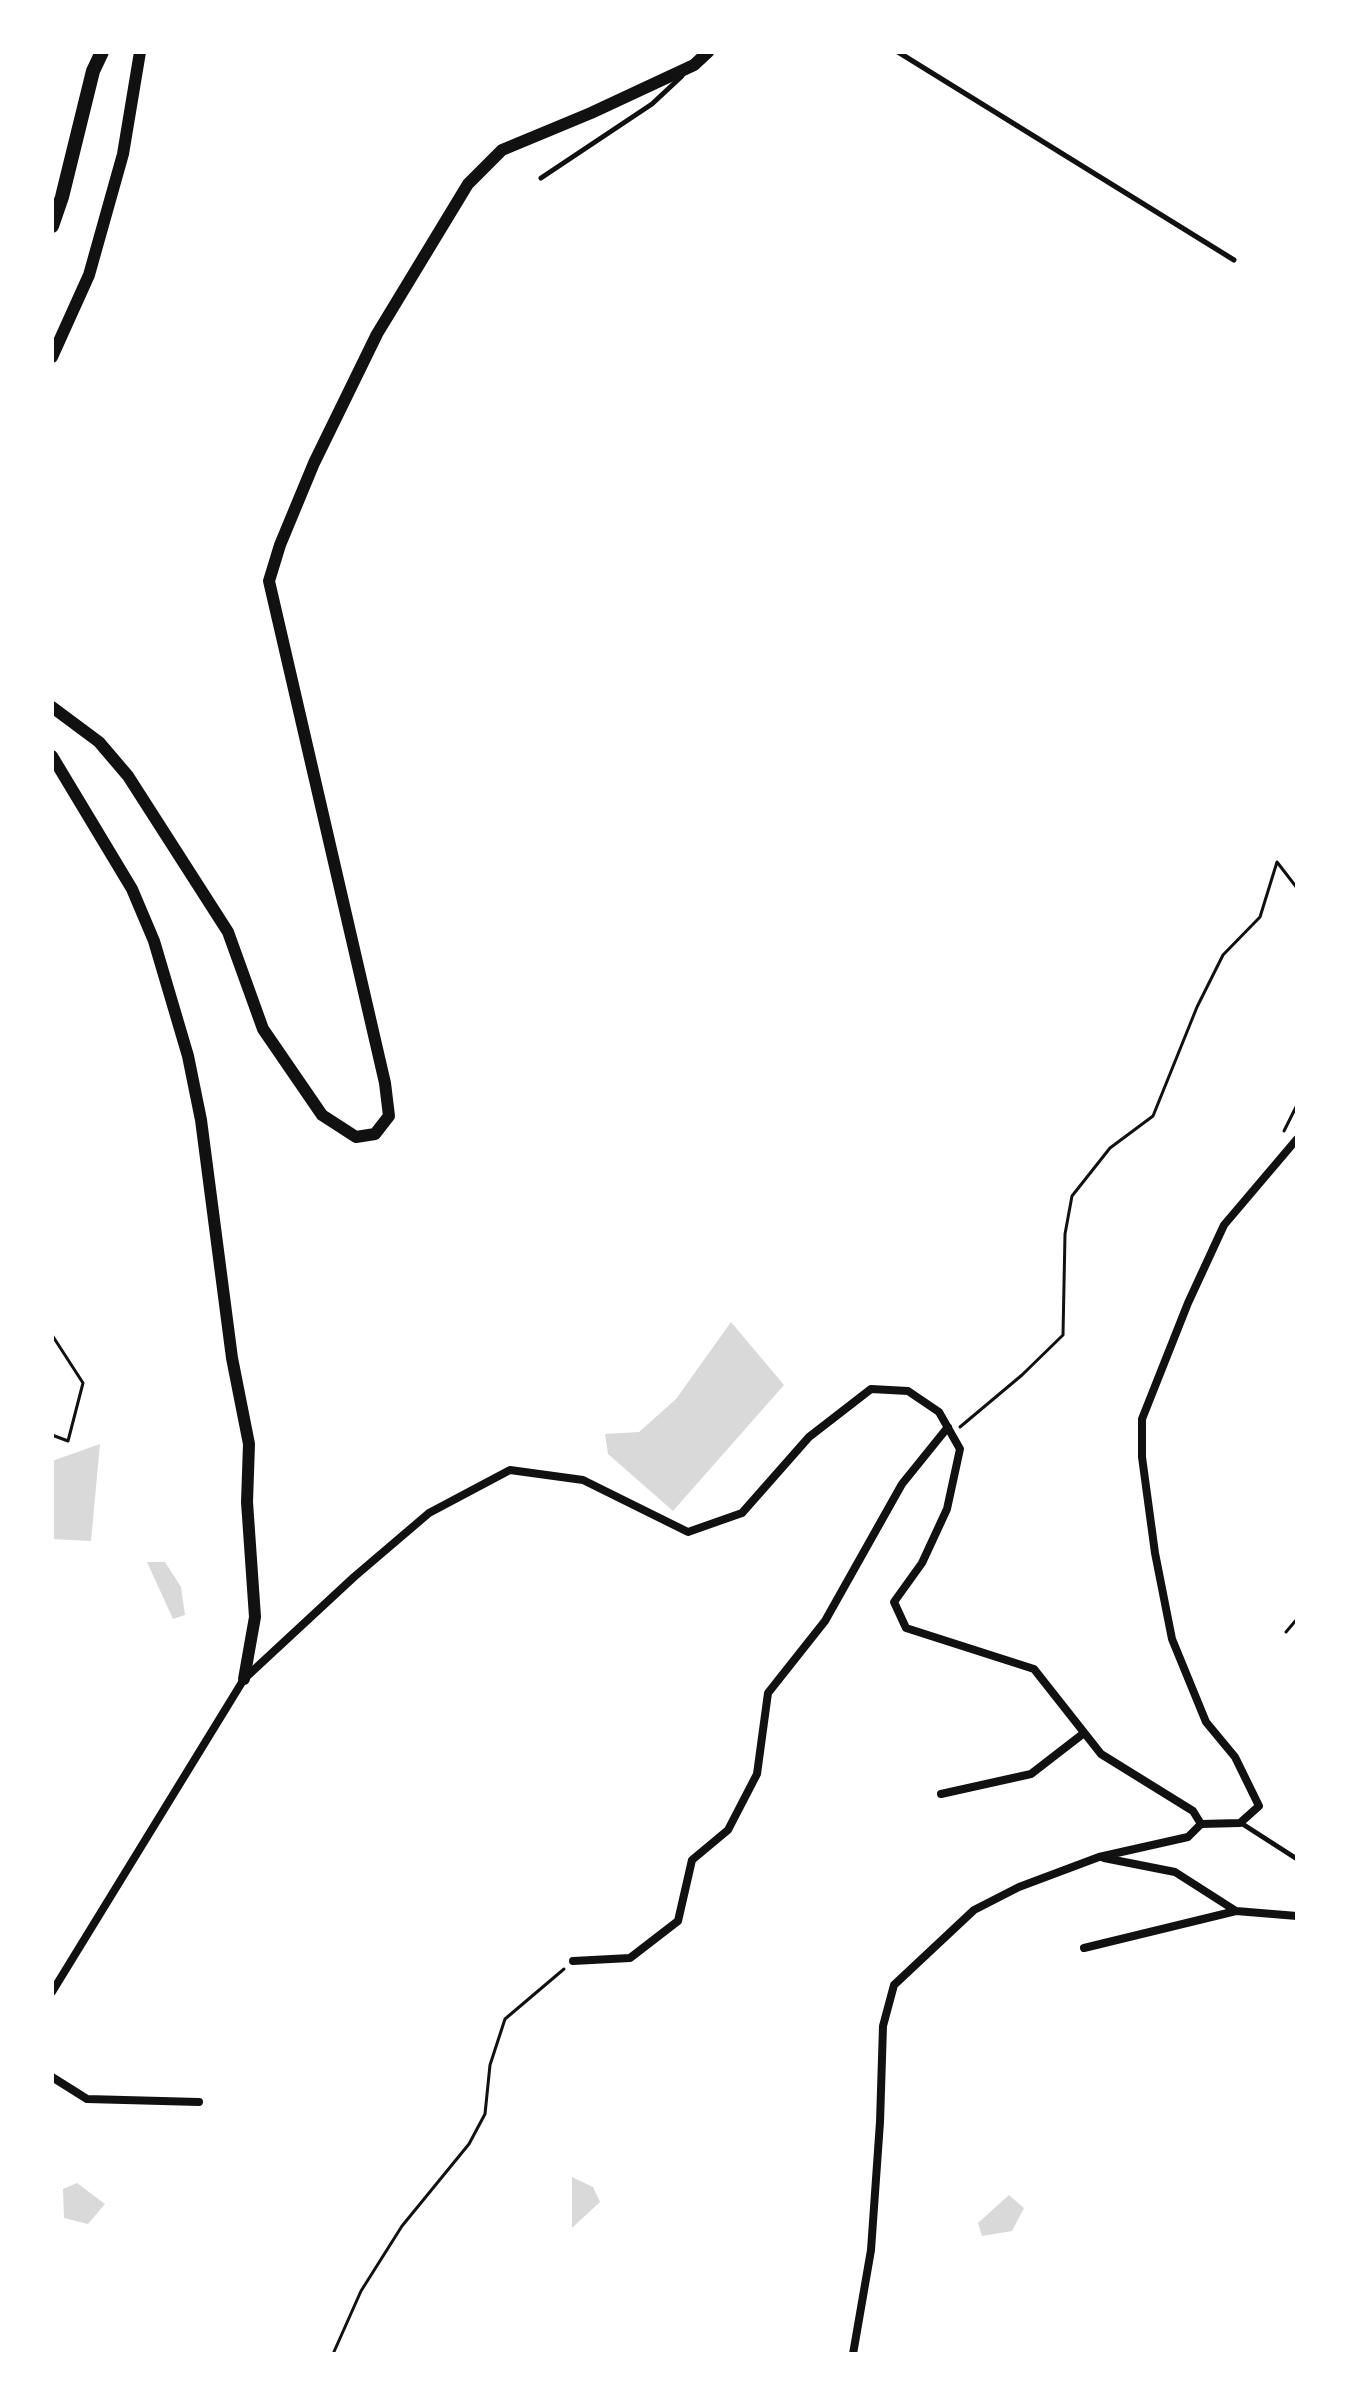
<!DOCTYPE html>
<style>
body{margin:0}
#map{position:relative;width:1349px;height:2406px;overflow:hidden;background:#fff;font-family:"Roboto Serif",serif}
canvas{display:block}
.frame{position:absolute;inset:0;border:54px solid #fff;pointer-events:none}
</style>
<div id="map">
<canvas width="1349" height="2406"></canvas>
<div class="frame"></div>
</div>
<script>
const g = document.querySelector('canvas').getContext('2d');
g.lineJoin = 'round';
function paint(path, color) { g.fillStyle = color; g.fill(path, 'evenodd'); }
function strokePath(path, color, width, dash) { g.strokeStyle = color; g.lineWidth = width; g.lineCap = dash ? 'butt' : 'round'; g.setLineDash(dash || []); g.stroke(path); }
paint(new Path2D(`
 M 731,1322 L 784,1385 L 673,1511 L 608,1454 L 605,1434 L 639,1432 L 676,1399 Z
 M 100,1444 L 91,1541 L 52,1539 L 52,1461 Z
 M 147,1562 L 165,1562 L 181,1587 L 185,1615 L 173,1619 Z
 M 572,2177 L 593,2187 L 600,2202 L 572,2228 Z
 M 77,2183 L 105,2204 L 88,2224 L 64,2218 L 63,2189 Z
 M 1009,2195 L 1024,2208 L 1012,2231 L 982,2236 L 978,2223 Z`), '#d9d9d9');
strokePath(new Path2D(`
 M 1284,1131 L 1297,1105
 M 52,1335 L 83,1383 L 68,1441 L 52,1435
 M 960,1427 L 1022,1375 L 1063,1335 L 1065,1234 L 1072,1196 L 1110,1148 L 1153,1116 L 1197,1007 L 1223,955 L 1260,917 L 1277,862 L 1297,888
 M 1286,1632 L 1297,1619
 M 333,2354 L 361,2291 L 402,2226 L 469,2144 L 485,2114 L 490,2065 L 505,2019 L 564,1969`), '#111', 3);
strokePath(new Path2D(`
 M 898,52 L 1234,260
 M 541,178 L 652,104 L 682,76
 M 1241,1823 L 1297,1859`), '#111', 5);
strokePath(new Path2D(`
 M 941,1794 L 1031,1774 L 1084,1733
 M 1201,1824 L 1240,1823 L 1259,1806 L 1235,1757 L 1206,1722 L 1172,1639 L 1155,1553 L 1142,1457 L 1142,1419 L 1188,1303 L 1224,1225 L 1297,1139
 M 1104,1858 L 1175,1872 L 1236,1911
 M 1084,1948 L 1236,1911 L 1297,1916
 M 573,1961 L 630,1958 L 678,1921 L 692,1860 L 728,1830 L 757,1774 L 768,1693 L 825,1621 L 902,1484 L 948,1427
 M 52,1992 L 244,1679 L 354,1577 L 429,1513 L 510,1470 L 583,1480 L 688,1532 L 742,1513 L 809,1437 L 871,1389 L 908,1391 L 939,1412 L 960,1449 L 947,1509 L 922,1563 L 894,1602 L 906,1628 L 1034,1669 L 1101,1754 L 1193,1811 L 1201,1824 L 1188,1837 L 1099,1857 L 1019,1887 L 974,1910 L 894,1985 L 883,2026 L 880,2122 L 871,2250 L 853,2354
 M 52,2077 L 87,2099 L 199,2102`), '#111', 8);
strokePath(new Path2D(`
 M 52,357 L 89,275 L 123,154 L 140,52
 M 52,707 L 99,742 L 128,776 L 228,932 L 263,1029 L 322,1115 L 356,1137 L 375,1134 L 389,1116 L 385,1083 L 269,581 L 280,545 L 314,463 L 377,334 L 468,184 L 502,150 L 591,113 L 694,65 L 708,52
 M 52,756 L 132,889 L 154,941 L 188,1056 L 201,1120 L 232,1358 L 249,1444 L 247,1502 L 255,1617 L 244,1679`), '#111', 12);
strokePath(new Path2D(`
 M 52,226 L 62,197 L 93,71 L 102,52`), '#111', 14);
</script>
